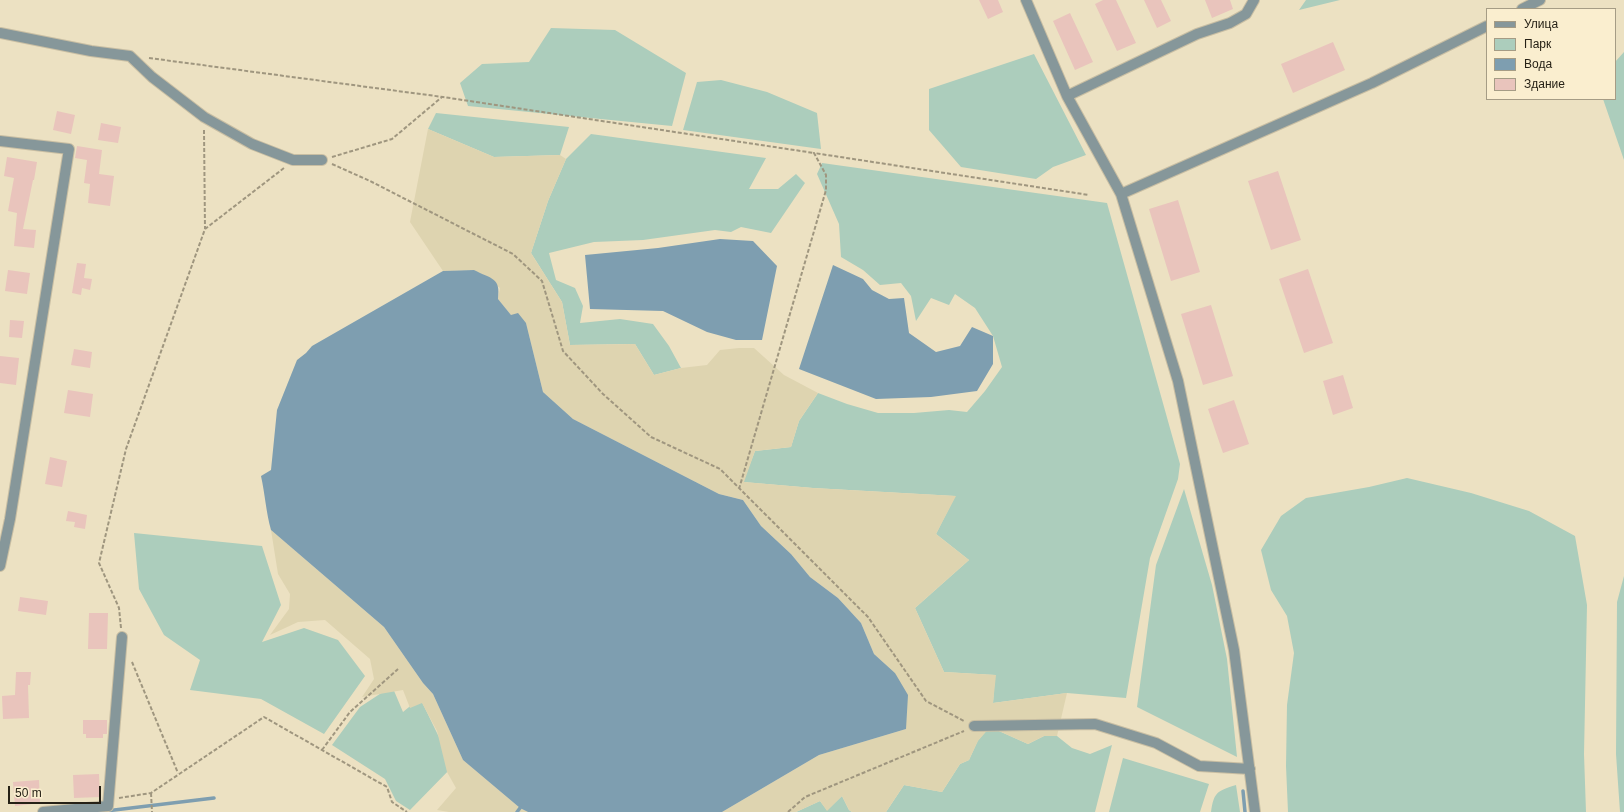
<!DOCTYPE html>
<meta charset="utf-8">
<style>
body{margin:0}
#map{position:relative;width:1624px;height:812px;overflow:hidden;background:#ece1c2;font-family:Arial,sans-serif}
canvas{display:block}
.legend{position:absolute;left:1486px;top:8px;width:130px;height:92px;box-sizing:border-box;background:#faeecf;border:1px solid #a59c85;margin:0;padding:5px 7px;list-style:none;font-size:12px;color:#262116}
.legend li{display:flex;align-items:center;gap:8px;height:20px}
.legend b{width:20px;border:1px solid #a59c85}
.scale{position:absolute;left:8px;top:786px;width:93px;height:18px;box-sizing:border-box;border:2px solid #262116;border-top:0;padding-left:5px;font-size:12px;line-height:14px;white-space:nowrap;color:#262116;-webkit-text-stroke:3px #faeecf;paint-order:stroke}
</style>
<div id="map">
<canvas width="1624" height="812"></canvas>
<ul class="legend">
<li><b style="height:5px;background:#86979a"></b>Улица</li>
<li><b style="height:11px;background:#accdbc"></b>Парк</li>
<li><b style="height:11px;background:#7e9eb0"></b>Вода</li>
<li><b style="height:11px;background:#e9c4bc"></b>Здание</li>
</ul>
<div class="scale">50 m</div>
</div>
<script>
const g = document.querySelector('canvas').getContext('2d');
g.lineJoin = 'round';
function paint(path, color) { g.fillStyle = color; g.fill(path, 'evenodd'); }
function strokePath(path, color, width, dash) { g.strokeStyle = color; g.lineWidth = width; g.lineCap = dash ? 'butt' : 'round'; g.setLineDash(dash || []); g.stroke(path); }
paint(new Path2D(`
 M 1306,0 L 1340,0 L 1299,10 Z
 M 551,28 L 615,30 L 686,73 L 672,126 L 468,106 L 460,83 L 482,64 L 529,62 Z
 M 1624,52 L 1624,160 L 1603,99 L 1615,99 L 1615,62 Z
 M 1034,54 L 1086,155 L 1053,167 L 1036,179 L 961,167 L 929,130 L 929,89 Z
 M 721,80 L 767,92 L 817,113 L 821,149 L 683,130 L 697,82 Z
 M 436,113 L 569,127 L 560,155 L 494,157 L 428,129 Z
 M 591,134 L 766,158 L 749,189 L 778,189 L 796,174 L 805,183 L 771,233 L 741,227 L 731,232 L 715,230 L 643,240 L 594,242 L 549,253 L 556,280 L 575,288 L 583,306 L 580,323 L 620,319 L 653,324 L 669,346 L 681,368 L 654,375 L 635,344 L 570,345 L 562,302 L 531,253 L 548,201 L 566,159 Z
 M 822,163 L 1107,203 L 1180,464 L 1178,479 L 1150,558 L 1126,698 L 1067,693 L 993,703 L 995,675 L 944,672 L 915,608 L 969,560 L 936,534 L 955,496 L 813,488 L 743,482 L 755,451 L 791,447 L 799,421 L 818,393 L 847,404 L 878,413 L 914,413 L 949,410 L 967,412 L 985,391 L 1002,367 L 993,336 L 975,308 L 955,294 L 949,305 L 931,298 L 916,321 L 911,296 L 901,283 L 880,285 L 863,270 L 841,257 L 839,224 L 817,174 Z
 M 1407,478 L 1471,493 L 1529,511 L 1575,536 L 1587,605 L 1584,754 L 1586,812 L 1288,812 L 1286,766 L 1287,705 L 1294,653 L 1287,616 L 1271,590 L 1261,550 L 1281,516 L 1306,498 L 1369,487 Z
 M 1184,489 L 1212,585 L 1227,659 L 1237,757 L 1137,707 L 1156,565 Z
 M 134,533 L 262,546 L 281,605 L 262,642 L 304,628 L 338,640 L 365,676 L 324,734 L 261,699 L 190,690 L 200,660 L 164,635 L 139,589 Z
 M 1624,576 L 1624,812 L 1620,812 L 1616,754 L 1617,602 Z
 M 392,686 L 403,712 L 420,698 L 453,766 L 410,810 L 396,801 L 385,779 L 332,745 L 360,707 Z
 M 990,727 L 1028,744 L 1044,736 L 1057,736 L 1072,748 L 1090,754 L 1112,745 L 1095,812 L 886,812 L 904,785 L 942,792 L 960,764 L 969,760 L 978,740 Z
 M 1123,758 L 1209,784 L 1200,812 L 1109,812 Z
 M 1236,785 L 1240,812 L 1211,812 C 1214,792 1217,791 1236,785 Z
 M 842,796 L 849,810 L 852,812 L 796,812 L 820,801 L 827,810 Z`), '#accdbc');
paint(new Path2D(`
 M 428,129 L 494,157 L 560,155 L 566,159 L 548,201 L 531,253 L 562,302 L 570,345 L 635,344 L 654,375 L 681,368 L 707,365 L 720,350 L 739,348 L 754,348 L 784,375 L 818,393 L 799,421 L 791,447 L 755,451 L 744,482 L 813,488 L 956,496 L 936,534 L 969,560 L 915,608 L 944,672 L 996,675 L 993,703 L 1067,693 L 1057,736 L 1044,736 L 1028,744 L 990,727 L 978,741 L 969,760 L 960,764 L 942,792 L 904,785 L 886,812 L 852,812 L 849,810 L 842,796 L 827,811 L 820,801 L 796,812 L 722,812 L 819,755 L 906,729 L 895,673 L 874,654 L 861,623 L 838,598 L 810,577 L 791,554 L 761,526 L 743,500 L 719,494 L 573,419 L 543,392 L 526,323 L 511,315 L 498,299 L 500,288 L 474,270 L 443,271 L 410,222 Z
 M 271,530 L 384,627 L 423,683 L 433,694 L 463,760 L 520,808 L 528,812 L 449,812 L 437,810 L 456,788 L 447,772 L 437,731 L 422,703 L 410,708 L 403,690 L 362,697 L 374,679 L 370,659 L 325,620 L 298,622 L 270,635 L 289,609 L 290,594 L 278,574 Z`), '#ded4b0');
paint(new Path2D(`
 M 720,239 L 753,241 L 777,266 L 762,340 L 736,340 L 707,332 L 663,311 L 590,309 L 585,255 L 658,248 Z
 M 833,265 L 863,279 L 872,290 L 889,299 L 904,298 L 909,333 L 936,352 L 960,346 L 972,327 L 993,336 L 993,364 L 977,391 L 931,397 L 876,399 L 799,369 Z
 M 474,270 C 491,279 501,277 498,299 L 511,315 L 518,313 L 526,323 L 543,392 L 573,419 L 719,494 L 743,500 L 761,526 L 791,554 L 810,577 L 838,598 L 861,623 L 874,654 L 895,673 L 908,695 L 906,729 L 819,755 L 722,812 L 528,812 L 520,808 L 463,760 L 433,694 L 423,683 L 384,627 L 271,530 C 266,512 265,494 261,476 L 271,470 L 277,410 L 297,360 L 306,353 L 312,346 L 443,271 Z`), '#7e9eb0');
strokePath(new Path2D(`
 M 1243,791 L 1245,812
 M 106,811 L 214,798
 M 517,812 L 520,808`), '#7e9eb0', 3.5);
paint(new Path2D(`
 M 979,0 L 998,0 L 1003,12 L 988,19 Z
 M 1103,0 L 1116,0 L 1136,43 L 1117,51 L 1095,4 Z
 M 1144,0 L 1161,0 L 1171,21 L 1157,28 Z
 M 1205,0 L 1230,0 L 1233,9 L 1212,18 Z
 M 1070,13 L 1093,62 L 1075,70 L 1053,21 Z
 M 1333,42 L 1345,70 L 1293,93 L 1281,64 Z
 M 57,111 L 75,115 L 71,134 L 53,130 Z
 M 101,123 L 121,127 L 118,143 L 98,140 Z
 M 77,146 L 102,150 L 99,174 L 114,176 L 110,206 L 88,203 L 90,184 L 84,183 L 87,160 L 75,158 Z
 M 7,157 L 37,162 L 34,180 L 33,180 L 23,229 L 36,230 L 34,248 L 14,246 L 17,213 L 8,211 L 14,178 L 4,176 Z
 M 1278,171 L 1301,240 L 1271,250 L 1248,181 Z
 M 1178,200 L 1200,272 L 1171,281 L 1149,209 Z
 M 77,263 L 86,264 L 84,278 L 92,279 L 90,290 L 82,288 L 81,295 L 72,293 Z
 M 1308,269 L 1333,343 L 1304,353 L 1279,279 Z
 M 8,270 L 30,273 L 27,294 L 5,291 Z
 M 1211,305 L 1233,376 L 1203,385 L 1181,314 Z
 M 10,320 L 24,321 L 22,338 L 9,337 Z
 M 74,349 L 92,352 L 90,368 L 71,365 Z
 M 0,356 L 19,358 L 16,385 L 0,383 Z
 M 1343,375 L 1353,408 L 1333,415 L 1323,381 Z
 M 68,390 L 93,394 L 90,417 L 64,413 Z
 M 1234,400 L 1249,444 L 1223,453 L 1208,409 Z
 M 50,457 L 67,461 L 62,487 L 45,484 Z
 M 68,511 L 87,515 L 85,529 L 74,527 L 75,522 L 66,521 Z
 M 20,597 L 48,601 L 46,615 L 18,611 Z
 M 89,613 L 108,613 L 107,649 L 88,649 Z
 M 16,672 L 31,672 L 30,685 L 28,685 L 29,718 L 3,719 L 2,696 L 15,695 Z
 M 83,720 L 107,720 L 107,734 L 103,734 L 103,738 L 86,738 L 86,734 L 83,734 Z
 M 99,774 L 100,797 L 74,798 L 73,775 Z
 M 39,780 L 40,803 L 15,806 L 13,782 Z`), '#e9c4bc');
const minor = new Path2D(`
 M 1026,0 L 1067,96 L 1121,194 L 1178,381 L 1234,650 L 1255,812
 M 1522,9 L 1540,0
 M 0,33 L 91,51 L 130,56 L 152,77 L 204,117 L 252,144 L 293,160 L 322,160
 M 1067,96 L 1197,34 L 1230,23 L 1246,14 L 1254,0
 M 0,141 L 69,149 L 10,519 L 0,566
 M 1121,194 L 1372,83 L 1487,26
 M 974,726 L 1095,724 L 1156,743 L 1199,766 L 1250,769
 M 43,812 L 108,806 L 122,637`);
strokePath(minor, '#c8bea3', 12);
strokePath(new Path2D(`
 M 149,58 L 443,97 L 814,153
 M 204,130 L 205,229
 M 332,157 L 392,139 L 442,97
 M 332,164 L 370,181 L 513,254 L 542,281 L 563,351 L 603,394 L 651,437 L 720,469 L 868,617 L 926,701 L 964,721
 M 739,489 L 826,190 L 826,175 L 814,153 L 1089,195
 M 121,628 L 119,608 L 99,563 L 126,449 L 205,229 L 284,168
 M 132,662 L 178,773
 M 322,750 L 350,712 L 398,669
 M 151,793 L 152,812
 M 119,798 L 151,793 L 264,717 L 387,787 L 392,802 L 407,812
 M 788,812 L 805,797 L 964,731`), '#9f967f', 2, [4, 2]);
strokePath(minor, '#86979a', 10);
</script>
